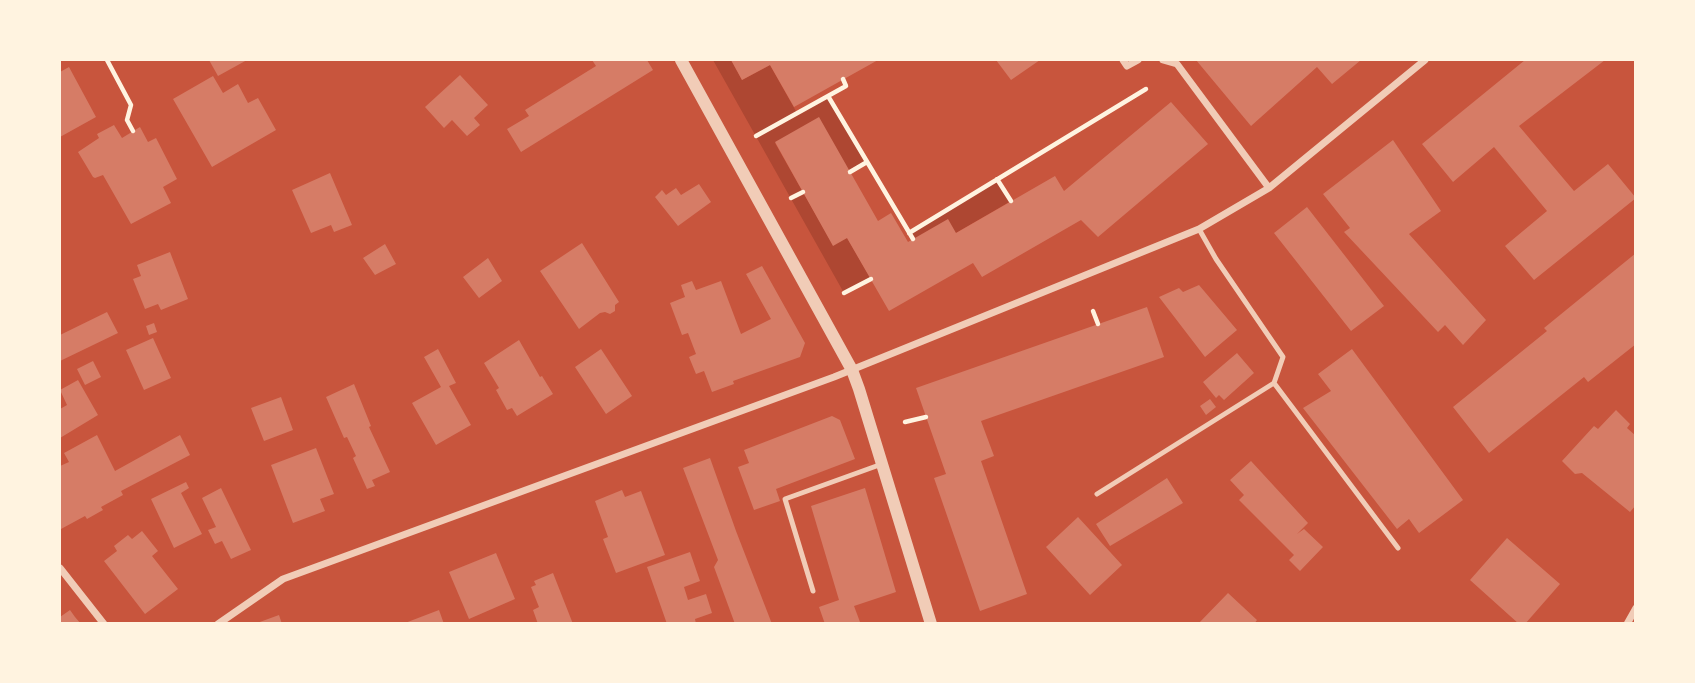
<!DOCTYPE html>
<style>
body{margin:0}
#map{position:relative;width:1695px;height:683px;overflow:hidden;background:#c8553d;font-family:Jost,sans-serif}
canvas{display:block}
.frame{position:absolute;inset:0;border:61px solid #fff3e0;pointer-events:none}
</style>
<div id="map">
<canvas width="1695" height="683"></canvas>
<div class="frame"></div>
</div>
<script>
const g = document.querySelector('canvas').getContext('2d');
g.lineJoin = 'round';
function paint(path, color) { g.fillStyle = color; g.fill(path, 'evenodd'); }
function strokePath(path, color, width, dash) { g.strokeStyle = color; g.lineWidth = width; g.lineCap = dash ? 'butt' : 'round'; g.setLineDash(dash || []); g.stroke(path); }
paint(new Path2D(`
 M 713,60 L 731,60 L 742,80 L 770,65 L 797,113 L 828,96 L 867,162 L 850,172 L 775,143 L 833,245 L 847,238 L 871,279 L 844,293 Z
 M 997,179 L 1011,201 L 956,233 L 913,239 L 909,233 Z`), '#ae4732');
paint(new Path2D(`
 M 209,60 L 247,60 L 218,76 Z
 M 592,60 L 647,60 L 653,70 L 521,152 L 507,129 L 529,116 L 525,110 L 596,66 Z
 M 731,60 L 878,60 L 794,107 L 770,65 L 742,80 Z
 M 996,60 L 1040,60 L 1011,80 Z
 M 1196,60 L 1361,60 L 1332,84 L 1317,67 L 1251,126 Z
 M 1525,60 L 1605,60 L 1519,126 L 1574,191 L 1608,164 L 1636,198 L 1534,280 L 1505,246 L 1547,211 L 1494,147 L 1453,182 L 1422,144 Z
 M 69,67 L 96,117 L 60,137 L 60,72 Z
 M 460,75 L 488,105 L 474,118 L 480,125 L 467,136 L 452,120 L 444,128 L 425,107 Z
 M 213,76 L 223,93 L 238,84 L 248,103 L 258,98 L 276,130 L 212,167 L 173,99 Z
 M 1171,102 L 1208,144 L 1098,237 L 1081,220 L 982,277 L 973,263 L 889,311 L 847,238 L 833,246 L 775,142 L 819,117 L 878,221 L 891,213 L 908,242 L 948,219 L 956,233 L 1055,176 L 1064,191 Z
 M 114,125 L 122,138 L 140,127 L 148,142 L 156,138 L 177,179 L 163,187 L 171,203 L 131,224 L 103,175 L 95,178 L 93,177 L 78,152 L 99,138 L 97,134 Z
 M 1393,140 L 1441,211 L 1409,234 L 1486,320 L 1463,345 L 1445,325 L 1438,332 L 1344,232 L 1350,228 L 1323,194 Z
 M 330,173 L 352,225 L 334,232 L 331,225 L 311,233 L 292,190 Z
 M 699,184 L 711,202 L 678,226 L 655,197 L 662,190 L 666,195 L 676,188 L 681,195 Z
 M 1307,207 L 1384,306 L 1351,331 L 1274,233 Z
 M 582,243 L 619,302 L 615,305 L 615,311 L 610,314 L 605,312 L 600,313 L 579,329 L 540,271 Z
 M 385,244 L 396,264 L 375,275 L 363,258 Z
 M 170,252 L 188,299 L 161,310 L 158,304 L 145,309 L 133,279 L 141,276 L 137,265 Z
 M 1636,253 L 1636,344 L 1588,382 L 1584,377 L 1489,453 L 1453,407 L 1547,331 L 1544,328 Z
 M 488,258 L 502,281 L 479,298 L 463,277 Z
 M 762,266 L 805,343 L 800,357 L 733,381 L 734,384 L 712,392 L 704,371 L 696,374 L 689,357 L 696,354 L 688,333 L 682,335 L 670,303 L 685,297 L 681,285 L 692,281 L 696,290 L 721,281 L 741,334 L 771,319 L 746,274 Z
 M 1199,285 L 1237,330 L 1205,357 L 1159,297 L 1179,288 L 1183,292 Z
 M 1147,307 L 1164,357 L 981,421 L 994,456 L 981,461 L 1027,594 L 980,611 L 934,478 L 946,474 L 916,388 Z
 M 107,312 L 118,333 L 60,361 L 60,335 Z
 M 154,323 L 157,332 L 149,335 L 146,326 Z
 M 153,338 L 171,378 L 144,390 L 126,350 Z
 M 519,340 L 540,377 L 542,376 L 553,394 L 517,416 L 512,408 L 507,410 L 496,390 L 499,388 L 484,363 Z
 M 438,349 L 456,383 L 449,386 L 471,425 L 436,445 L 412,403 L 441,387 L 424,357 Z
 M 601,349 L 632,396 L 606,414 L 575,367 Z
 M 1352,349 L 1463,500 L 1419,533 L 1409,519 L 1397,529 L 1303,408 L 1331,391 L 1318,374 Z
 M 1237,353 L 1254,373 L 1224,400 L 1219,395 L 1216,398 L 1203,382 Z
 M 93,361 L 101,377 L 85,385 L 77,369 Z
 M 78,380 L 98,415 L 60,438 L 60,409 L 67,405 L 60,390 Z
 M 354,384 L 371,426 L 369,427 L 390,472 L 372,480 L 375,486 L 367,489 L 353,458 L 356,456 L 347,437 L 344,438 L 326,397 Z
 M 281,397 L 293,430 L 264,441 L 251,408 Z
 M 1210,399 L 1216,407 L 1206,415 L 1200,406 Z
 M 1616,410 L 1630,424 L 1627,428 L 1636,436 L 1636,505 L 1630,512 L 1582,473 L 1575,474 L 1562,461 L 1594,426 L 1598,429 Z
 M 832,416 L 840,420 L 855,459 L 776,489 L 780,501 L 754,510 L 738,467 L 749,463 L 744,450 Z
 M 97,435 L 115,471 L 180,435 L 190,455 L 121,491 L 123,495 L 101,507 L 103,510 L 87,519 L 85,516 L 61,529 L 60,466 L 69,462 L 64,453 Z
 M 316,448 L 334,494 L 320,499 L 325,511 L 293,523 L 271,465 Z
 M 710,458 L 736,531 L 772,624 L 735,624 L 714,567 L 718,560 L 683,468 Z
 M 1251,461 L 1308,523 L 1297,534 L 1304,529 L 1323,547 L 1300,571 L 1289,560 L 1294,555 L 1239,500 L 1244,495 L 1230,480 Z
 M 1167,478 L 1183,503 L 1110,546 L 1096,524 Z
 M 186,482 L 189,488 L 181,493 L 202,534 L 174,548 L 151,499 Z
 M 221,488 L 251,550 L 231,559 L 222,541 L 215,544 L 208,530 L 216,527 L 202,498 Z
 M 865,488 L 896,592 L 854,606 L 860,622 L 825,624 L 819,607 L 839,600 L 811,506 Z
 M 622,490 L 625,497 L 641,491 L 665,555 L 616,573 L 603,539 L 608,537 L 595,501 Z
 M 1078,517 L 1122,565 L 1090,595 L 1046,547 Z
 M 142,531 L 158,551 L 152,556 L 178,589 L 145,614 L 104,561 L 117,551 L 114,546 L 128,535 L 132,539 Z
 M 1507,538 L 1560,584 L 1525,624 L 1519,624 L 1470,580 Z
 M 690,552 L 700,581 L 684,587 L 688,600 L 706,594 L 712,613 L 695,619 L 696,624 L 667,624 L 647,567 Z
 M 496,553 L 515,599 L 469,619 L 449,572 Z
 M 553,573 L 573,624 L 538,624 L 533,610 L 539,607 L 531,587 L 536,585 L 534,581 Z
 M 1228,593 L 1257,620 L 1254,624 L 1198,624 Z
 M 70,610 L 75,617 L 81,624 L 60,624 L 60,617 Z
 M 439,610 L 444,624 L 405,624 L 405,623 Z
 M 279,615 L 282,624 L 257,624 L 257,623 Z`), '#d67c66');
strokePath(new Path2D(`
 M 107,60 L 131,105 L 127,120 L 133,131
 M 828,96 L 913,239
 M 756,136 L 846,86 L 843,79
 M 850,172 L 867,162
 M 997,179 L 1011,201
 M 791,198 L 803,192
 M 909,233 L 1146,89
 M 844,293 L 871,279
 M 1093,311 L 1098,324
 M 905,422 L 926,417`), '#fff3e0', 4.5);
strokePath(new Path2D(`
 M 1274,383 L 1398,548
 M 1097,494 L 1274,383 L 1283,357 L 1216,259 L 1199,229
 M 813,591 L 785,499 L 882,464`), '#f1ccb7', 5);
strokePath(new Path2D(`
 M 1123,60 L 1127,66 L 1138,60
 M 1163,60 L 1177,64 L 1269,188
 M 60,568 L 104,624
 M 218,624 L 283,579 L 834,377 L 1199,229 L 1269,188 L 1425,60
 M 1627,624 L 1636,608`), '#f1ccb7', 7);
strokePath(new Path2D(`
 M 681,60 L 852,370 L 859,389 L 931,624`), '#f1ccb7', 12);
</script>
